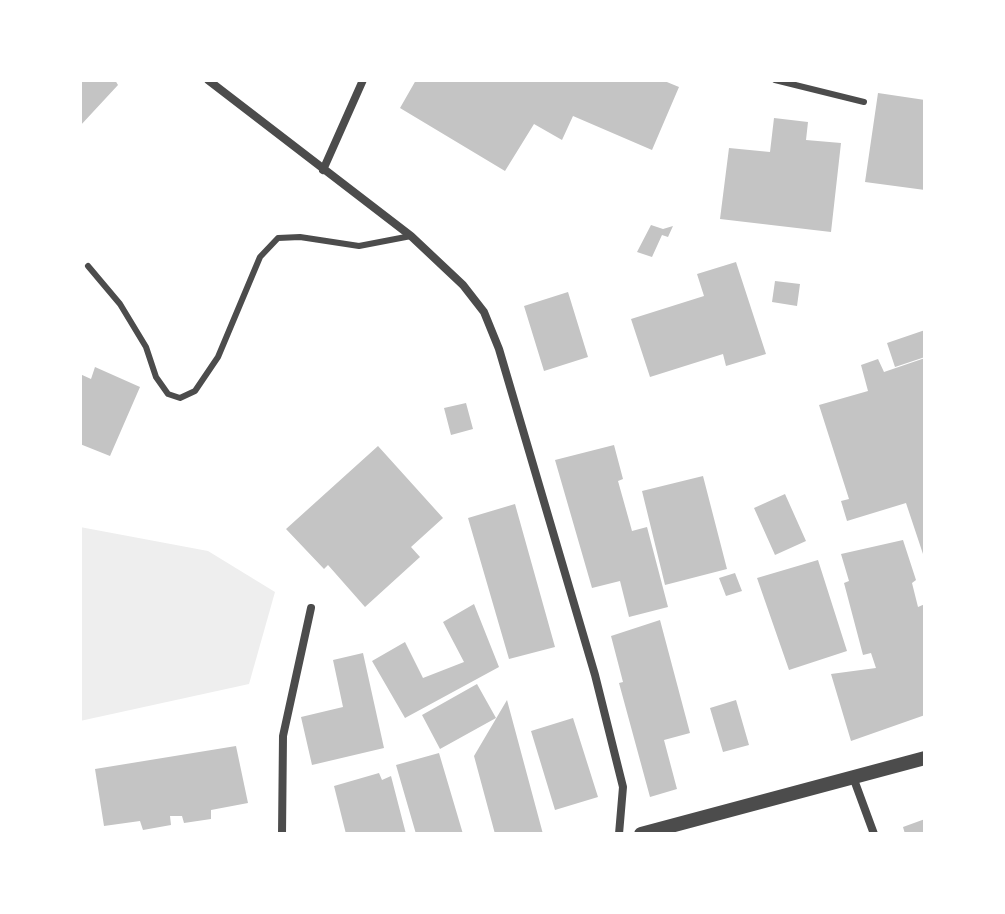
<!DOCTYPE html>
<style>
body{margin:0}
#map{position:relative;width:1005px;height:914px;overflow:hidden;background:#fff;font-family:"Golos Text",sans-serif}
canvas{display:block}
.frame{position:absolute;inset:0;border:82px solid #fff;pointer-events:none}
</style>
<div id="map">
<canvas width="1005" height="914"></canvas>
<div class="frame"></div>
</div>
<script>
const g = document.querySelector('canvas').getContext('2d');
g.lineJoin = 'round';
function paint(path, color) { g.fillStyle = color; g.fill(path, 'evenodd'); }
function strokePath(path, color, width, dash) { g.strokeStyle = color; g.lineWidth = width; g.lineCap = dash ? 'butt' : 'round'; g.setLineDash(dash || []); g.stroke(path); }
paint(new Path2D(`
 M 80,527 L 208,551 L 275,592 L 249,684 L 80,721 Z`), '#eee');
paint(new Path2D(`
 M 80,80 L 115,80 L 118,85 L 80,126 Z
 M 416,80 L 662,80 L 679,87 L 652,150 L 573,116 L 562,140 L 534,124 L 505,171 L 400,108 Z
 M 878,93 L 925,100 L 925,190 L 865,182 Z
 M 774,118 L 808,122 L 806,140 L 841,143 L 831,232 L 720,219 L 729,148 L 770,152 Z
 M 651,225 L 663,229 L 673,226 L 668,237 L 662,235 L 652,257 L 637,252 Z
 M 736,262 L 766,354 L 726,366 L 723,354 L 650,377 L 631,319 L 704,296 L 697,274 Z
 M 775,281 L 800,284 L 797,306 L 772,302 Z
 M 568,292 L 588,357 L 544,371 L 524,306 Z
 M 925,330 L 925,357 L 895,367 L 887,343 Z
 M 925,358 L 925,557 L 924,557 L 906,503 L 847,521 L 841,501 L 849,499 L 819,405 L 868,391 L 861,365 L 878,359 L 884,372 Z
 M 95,367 L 140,387 L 110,456 L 80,444 L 80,374 L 91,379 Z
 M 466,403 L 473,429 L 451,435 L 444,408 Z
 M 614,445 L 623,479 L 618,481 L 632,531 L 647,527 L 668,607 L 629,617 L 620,581 L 592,588 L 555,460 Z
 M 378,446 L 443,518 L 411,547 L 420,557 L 365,607 L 328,565 L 324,569 L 286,529 Z
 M 703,476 L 727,569 L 665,585 L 642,491 Z
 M 785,494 L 806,541 L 775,555 L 754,508 Z
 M 515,504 L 555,647 L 509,659 L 468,518 Z
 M 903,540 L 916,580 L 912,583 L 918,607 L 925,604 L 925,715 L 851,741 L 831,674 L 876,668 L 871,653 L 863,655 L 844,583 L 849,581 L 841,554 Z
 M 818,560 L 847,651 L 789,670 L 757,578 Z
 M 735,573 L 742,591 L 726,596 L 719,578 Z
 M 474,604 L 499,667 L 405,718 L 372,661 L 405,642 L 423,678 L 464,662 L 443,622 Z
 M 660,620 L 690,733 L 664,740 L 677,789 L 650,797 L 619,683 L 623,682 L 611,636 Z
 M 363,653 L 384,748 L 312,765 L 301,717 L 343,707 L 333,660 Z
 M 477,684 L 496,718 L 440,749 L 422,715 Z
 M 507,700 L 543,834 L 495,834 L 474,756 Z
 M 736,700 L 749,745 L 723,752 L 710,708 Z
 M 573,718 L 598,797 L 555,810 L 531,731 Z
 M 236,746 L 248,803 L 211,810 L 211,819 L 184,823 L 182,816 L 170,816 L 171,825 L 143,830 L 140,821 L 104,826 L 95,769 Z
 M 439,753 L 463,834 L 416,834 L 396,765 Z
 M 379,773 L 382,780 L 391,776 L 406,834 L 346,834 L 334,786 Z
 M 925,819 L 925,834 L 905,834 L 903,827 Z`), '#c4c4c4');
strokePath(new Path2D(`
 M 775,80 L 864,102
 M 88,266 L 120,304 L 146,347 L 156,377 L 168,394 L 180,398 L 195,391 L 218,357 L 260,257 L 278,238 L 300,237 L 359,246 L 411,236`), '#4c4c4c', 6);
strokePath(new Path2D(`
 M 208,80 L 411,236 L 463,285 L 484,312 L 499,349 L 595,675 L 623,787 L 619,834
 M 323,170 L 363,80
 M 853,777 L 874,834
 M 282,834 L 283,736 L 311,608`), '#4c4c4c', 8);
strokePath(new Path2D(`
 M 641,834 L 925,758`), '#4c4c4c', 14);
</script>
